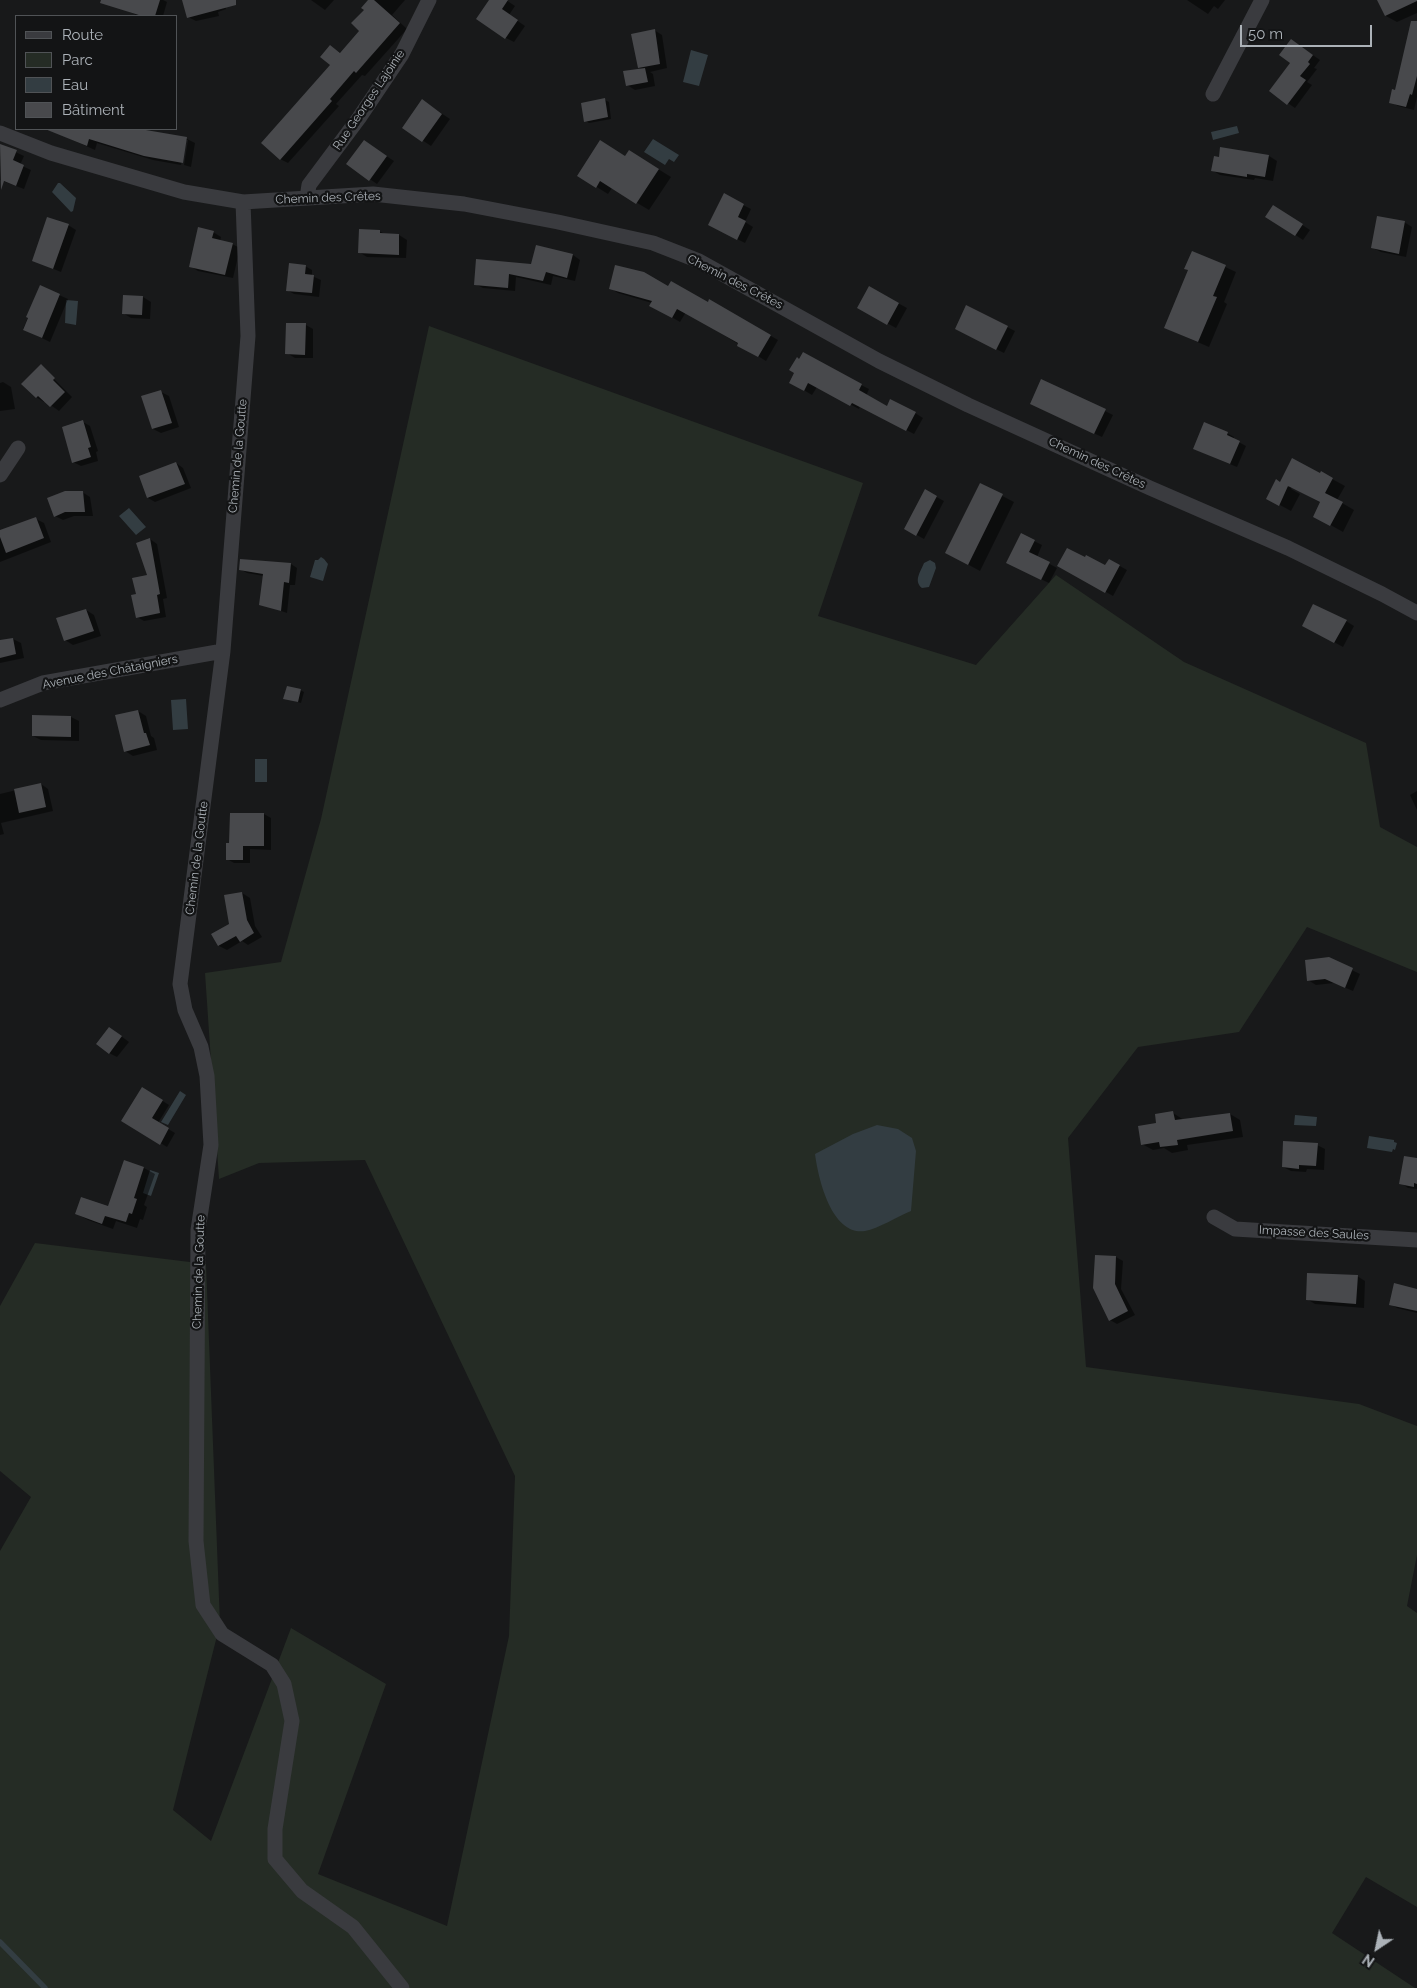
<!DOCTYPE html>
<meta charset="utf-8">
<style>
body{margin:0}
#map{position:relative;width:1417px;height:1988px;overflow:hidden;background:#18191a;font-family:Raleway,sans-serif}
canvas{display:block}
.legend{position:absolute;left:15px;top:15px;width:162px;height:115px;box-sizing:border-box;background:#131415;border:1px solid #505356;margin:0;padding:6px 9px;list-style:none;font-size:15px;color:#acb2b8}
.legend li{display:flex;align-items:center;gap:10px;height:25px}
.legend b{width:25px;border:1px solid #505356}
.north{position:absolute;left:1352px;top:1923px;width:50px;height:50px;-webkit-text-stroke:4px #131415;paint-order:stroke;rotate:214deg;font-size:14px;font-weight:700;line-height:20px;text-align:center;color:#acb2b8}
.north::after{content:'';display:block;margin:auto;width:18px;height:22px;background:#acb2b8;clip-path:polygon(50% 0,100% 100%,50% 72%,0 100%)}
.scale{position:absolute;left:1240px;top:25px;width:132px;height:22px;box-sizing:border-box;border:2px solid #acb2b8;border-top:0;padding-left:6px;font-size:15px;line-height:18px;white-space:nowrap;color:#acb2b8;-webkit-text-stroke:4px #131415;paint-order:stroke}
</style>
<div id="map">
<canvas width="1417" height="1988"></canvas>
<ul class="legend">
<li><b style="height:6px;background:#3a3b3f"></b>Route</li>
<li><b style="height:14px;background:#252c25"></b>Parc</li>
<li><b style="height:14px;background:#333d42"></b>Eau</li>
<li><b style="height:14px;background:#48494c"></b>Bâtiment</li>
</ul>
<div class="north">N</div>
<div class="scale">50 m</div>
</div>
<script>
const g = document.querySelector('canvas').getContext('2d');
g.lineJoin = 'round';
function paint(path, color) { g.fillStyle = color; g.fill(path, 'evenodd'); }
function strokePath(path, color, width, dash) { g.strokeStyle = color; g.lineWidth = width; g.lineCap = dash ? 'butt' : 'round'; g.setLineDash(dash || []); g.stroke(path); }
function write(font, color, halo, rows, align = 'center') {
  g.font = font + ' Raleway,sans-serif'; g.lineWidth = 4.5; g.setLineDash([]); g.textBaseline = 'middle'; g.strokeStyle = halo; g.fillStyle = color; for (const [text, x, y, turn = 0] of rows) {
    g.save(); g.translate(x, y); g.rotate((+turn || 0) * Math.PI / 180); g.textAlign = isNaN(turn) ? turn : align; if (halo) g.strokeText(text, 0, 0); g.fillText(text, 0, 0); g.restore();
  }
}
paint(new Path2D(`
 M 429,326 L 863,483 L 818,616 L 976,665 L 1056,575 L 1184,662 L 1366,743 L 1380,827 L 1417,847 L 1417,972 L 1307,927 L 1239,1032 L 1138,1047 L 1068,1138 L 1086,1367 L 1359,1404 L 1417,1426 L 1417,1555 L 1407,1606 L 1417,1613 L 1417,1907 L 1366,1877 L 1332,1933 L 1415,1988 L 0,1988 L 0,1551 L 31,1497 L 0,1471 L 0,1306 L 35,1243 L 206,1264 L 220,1624 L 173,1810 L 211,1841 L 291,1628 L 386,1684 L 318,1874 L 447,1926 L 509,1636 L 515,1476 L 365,1160 L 259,1163 L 219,1179 L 205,973 L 281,962 L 321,819 Z`), '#252c25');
paint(new Path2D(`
 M 691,50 L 708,55 L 699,86 L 683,82 Z
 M 1237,126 L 1239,133 L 1213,140 L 1211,132 Z
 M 653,139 L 679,155 L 674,162 L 669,159 L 665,165 L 644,152 Z
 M 58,183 L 60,183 L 76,198 L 73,211 L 71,212 L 52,192 Z
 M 66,300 L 78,301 L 76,325 L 65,323 Z
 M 129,508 L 146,527 L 136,535 L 119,516 Z
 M 321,557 L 324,559 L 328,564 L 323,581 L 310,577 L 315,560 L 318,560 Z
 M 930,560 L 935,563 L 936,568 L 929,587 L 922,588 C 913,581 921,571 924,563 Z
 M 186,699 L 188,729 L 173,730 L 171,700 Z
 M 255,759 L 267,759 L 267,782 L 255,782 Z
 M 180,1091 L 186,1095 L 168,1125 L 161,1122 Z
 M 1295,1115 L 1317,1117 L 1316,1126 L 1294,1125 Z
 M 877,1125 L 898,1129 L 912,1138 L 916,1151 L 911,1211 C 898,1216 878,1229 865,1231 C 831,1236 818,1177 815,1154 L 853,1134 Z
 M 1369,1136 L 1394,1140 L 1394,1142 L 1397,1143 L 1395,1150 L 1393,1149 L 1392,1152 L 1367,1148 Z
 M 150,1170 L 159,1173 L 151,1196 L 143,1193 Z`), '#333d42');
paint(new Path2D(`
 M 128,0 L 163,0 L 167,2 L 163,16 L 139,16 L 125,10 Z
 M 183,0 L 230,0 L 224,2 L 226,9 L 218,12 L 219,16 L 196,21 L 188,17 Z
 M 311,0 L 334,0 L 325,10 Z
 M 370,0 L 405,0 L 392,15 L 407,29 L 365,76 L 362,75 L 336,104 L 339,106 L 288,163 L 280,159 L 332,65 L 331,47 L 341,53 L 361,31 L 365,10 Z
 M 491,0 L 506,0 L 515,6 L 509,15 L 525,26 L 514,42 L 506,38 Z
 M 1187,0 L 1225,0 L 1218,9 L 1214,6 L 1208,14 Z
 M 1382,0 L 1417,0 L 1417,13 L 1397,22 L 1386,16 L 1380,4 Z
 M 654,30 L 662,35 L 667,68 L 650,72 L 653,74 L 655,86 L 635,90 L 627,85 L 642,69 L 639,68 Z
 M 1291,40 L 1320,60 L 1314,68 L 1317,69 L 1307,82 L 1312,85 L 1295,108 L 1270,91 L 1291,62 Z
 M 1417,48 L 1417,97 L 1414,110 L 1398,106 L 1391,102 Z
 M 605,100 L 609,102 L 611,119 L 589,123 L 586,121 Z
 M 423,101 L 450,119 L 431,146 L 404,128 Z
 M 59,129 L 102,129 L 111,132 L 112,129 L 139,129 L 187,139 L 195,143 L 191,167 L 184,165 L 188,140 L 186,140 L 181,165 L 153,160 L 97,143 L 95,150 L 57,133 Z
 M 0,145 L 24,156 L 20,165 L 31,170 L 24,189 L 0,180 Z
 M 371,146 L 394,161 L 377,184 L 348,164 Z
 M 1269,156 L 1277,161 L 1273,181 L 1255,178 L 1254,180 L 1220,175 L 1212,170 Z
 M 626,158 L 642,159 L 671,177 L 649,210 L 612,188 L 608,194 L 579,176 Z
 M 743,205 L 751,209 L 745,222 L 753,227 L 745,243 L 717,229 Z
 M 1281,211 L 1310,230 L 1303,240 L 1267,216 Z
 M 1404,222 L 1412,227 L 1406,257 L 1381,252 L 1373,248 Z
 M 68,225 L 76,230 L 61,272 L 34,261 Z
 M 379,231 L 385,234 L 399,235 L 407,240 L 406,258 L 367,257 L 359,252 Z
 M 213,232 L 221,237 L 220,241 L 232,244 L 240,248 L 233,278 L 198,271 L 190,266 Z
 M 1193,252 L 1236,272 L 1224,302 L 1227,304 L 1209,347 L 1165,328 L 1189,270 Z
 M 573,255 L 580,260 L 575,281 L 553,276 L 551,285 L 516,277 L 515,291 L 483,288 L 475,284 L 532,265 Z
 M 305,266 L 312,270 L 312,276 L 321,280 L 319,297 L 294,294 L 287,290 Z
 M 41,287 L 68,299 L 50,342 L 23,329 Z
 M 610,288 L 669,288 L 709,303 L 710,301 L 778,340 L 766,361 L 686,312 L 680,322 L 651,305 L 652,303 L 618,293 Z
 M 870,288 L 907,308 L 896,328 L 859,308 Z
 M 124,296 L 143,297 L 151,302 L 150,319 L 131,318 L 123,313 Z
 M 306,325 L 313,329 L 313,358 L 295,358 L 287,353 Z
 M 1007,327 L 1015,331 L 1004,353 L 964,333 Z
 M 796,373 L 861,385 L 869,389 L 866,396 L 887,407 L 915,413 L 923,418 L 914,434 L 860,406 L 859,409 L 817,387 L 812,395 L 790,382 Z
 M 47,375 L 55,380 L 72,397 L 59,411 L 45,401 L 44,402 L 36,397 Z
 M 1042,380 L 1113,415 L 1102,437 L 1031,404 Z
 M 3,382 L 11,387 L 15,409 L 0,411 L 0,383 Z
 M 161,392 L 169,396 L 179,427 L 161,433 L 153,429 Z
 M 83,422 L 90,426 L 98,451 L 96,452 L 98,461 L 81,466 L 73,462 Z
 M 1227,433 L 1234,437 L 1233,439 L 1246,446 L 1237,467 L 1194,449 Z
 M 176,463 L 183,468 L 191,488 L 155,502 L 148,498 Z
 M 1321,473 L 1345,486 L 1337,500 L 1354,510 L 1343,532 L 1327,523 L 1321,503 L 1292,487 L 1291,489 L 1300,494 L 1291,511 L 1267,498 L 1280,483 Z
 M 981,485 L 1014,502 L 980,571 L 958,559 Z
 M 925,491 L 944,501 L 924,539 L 906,529 Z
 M 82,492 L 90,497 L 93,516 L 74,516 L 63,520 L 55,516 Z
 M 36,519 L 44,523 L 51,542 L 0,562 L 0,532 Z
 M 150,539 L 157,544 L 167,598 L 163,599 L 166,617 L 144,621 L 137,617 L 137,595 L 148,576 Z
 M 1034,541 L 1042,545 L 1037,557 L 1057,568 L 1049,583 L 1015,567 Z
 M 1109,560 L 1127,570 L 1113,596 L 1059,565 L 1105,567 Z
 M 291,564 L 297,568 L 295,585 L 290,585 L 287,613 L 261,604 L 264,576 L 247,573 L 240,569 Z
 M 86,610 L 94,615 L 101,636 L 73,645 L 65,640 Z
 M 1346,621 L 1354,626 L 1343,647 L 1303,625 Z
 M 13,639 L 21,643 L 24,658 L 0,663 L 0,642 Z
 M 300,690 L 304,692 L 301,703 L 285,698 Z
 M 138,711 L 146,716 L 151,736 L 154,738 L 157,750 L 133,756 L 125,751 Z
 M 33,716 L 71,717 L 79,721 L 79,741 L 41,740 L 33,736 Z
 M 41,784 L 48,789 L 53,811 L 1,823 L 4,834 L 0,835 L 0,794 Z
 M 1417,791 L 1417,810 L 1410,795 Z
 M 264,814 L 271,818 L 271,850 L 250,849 L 250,863 L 234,863 L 227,859 Z
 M 242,893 L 250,898 L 255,926 L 262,937 L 248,945 L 242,941 L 227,950 L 219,946 L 213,935 L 230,925 Z
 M 1329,959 L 1360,974 L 1353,991 L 1334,983 L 1316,985 L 1308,980 Z
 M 117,1033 L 129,1042 L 117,1057 L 109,1053 Z
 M 142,1088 L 169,1105 L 158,1123 L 175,1133 L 167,1147 L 123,1120 Z
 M 1173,1113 L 1184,1120 L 1230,1114 L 1240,1120 L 1243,1137 L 1187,1145 L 1188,1150 L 1172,1153 L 1164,1148 L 1153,1150 L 1142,1144 L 1158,1124 Z
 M 1317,1145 L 1325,1149 L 1324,1170 L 1307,1169 L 1306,1172 L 1291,1171 L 1283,1167 Z
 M 1417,1159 L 1417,1189 L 1408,1188 L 1401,1183 Z
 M 124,1162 L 144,1168 L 155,1174 L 144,1205 L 147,1207 L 143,1220 L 140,1219 L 137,1228 L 116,1221 L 113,1229 L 88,1220 L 77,1214 L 108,1207 Z
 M 1097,1256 L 1116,1257 L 1123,1261 L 1121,1289 L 1135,1315 L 1117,1324 L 1110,1320 Z
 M 1357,1276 L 1365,1281 L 1364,1308 L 1315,1304 L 1307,1299 Z
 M 1417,1291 L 1417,1313 L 1397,1308 L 1390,1304 Z`), '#0007');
strokePath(new Path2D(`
 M 0,1942 L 45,1988`), '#333d42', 5.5);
paint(new Path2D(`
 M 101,0 L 160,0 L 155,16 L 142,16 L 100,3 Z
 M 182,0 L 236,0 L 236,5 L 187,18 Z
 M 368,0 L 374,0 L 400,23 L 356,73 L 354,71 L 330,99 L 332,101 L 280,160 L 261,143 L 330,65 L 320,57 L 330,45 L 340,53 L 359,31 L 351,23 L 364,10 L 361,8 Z
 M 489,0 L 508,0 L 502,9 L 518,20 L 505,39 L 476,19 Z
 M 1377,0 L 1417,0 L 1417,1 L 1385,16 Z
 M 1411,21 L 1417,21 L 1417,76 L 1412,95 L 1410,94 L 1406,107 L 1389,103 L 1392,89 L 1395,90 Z
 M 655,29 L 660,64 L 638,68 L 631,34 Z
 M 1291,39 L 1313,55 L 1308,62 L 1310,64 L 1300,76 L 1306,80 L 1287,105 L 1269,91 L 1290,63 L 1279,55 Z
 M 645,68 L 648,82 L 626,86 L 623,71 Z
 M 605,98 L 608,117 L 584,122 L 581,103 Z
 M 422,99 L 442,114 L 422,142 L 402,128 Z
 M 45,129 L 140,129 L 187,137 L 183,163 L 144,156 L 89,139 L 87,146 Z
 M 364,140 L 387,156 L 369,181 L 346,164 Z
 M 600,140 L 625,156 L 629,150 L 659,169 L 636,204 L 600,181 L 596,188 L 577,176 Z
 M 0,144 L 17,150 L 13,160 L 24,165 L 16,186 L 4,181 L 1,190 Z
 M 1220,147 L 1269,155 L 1265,177 L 1247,174 L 1247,177 L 1211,171 L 1214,156 L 1219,157 Z
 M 724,193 L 744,204 L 738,217 L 746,221 L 737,240 L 708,225 Z
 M 1273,205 L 1303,224 L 1295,236 L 1265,217 Z
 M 1377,216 L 1405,221 L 1399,254 L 1371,248 Z
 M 47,217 L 69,224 L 53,269 L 32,261 Z
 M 198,227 L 214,231 L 212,238 L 233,243 L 225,275 L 189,267 Z
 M 359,229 L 380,230 L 380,233 L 399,234 L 399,255 L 358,253 Z
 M 536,245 L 573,254 L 567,278 L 546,272 L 543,281 L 509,274 L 508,288 L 474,285 L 476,259 L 531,264 Z
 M 1192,251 L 1226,265 L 1213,296 L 1217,297 L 1198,342 L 1164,328 L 1188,270 L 1184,269 Z
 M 289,263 L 306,265 L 305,274 L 314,275 L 312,293 L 286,291 Z
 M 615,265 L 644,272 L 668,286 L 671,281 L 708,302 L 709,299 L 771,335 L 758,357 L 737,346 L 738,343 L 677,309 L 672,318 L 649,306 L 652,301 L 609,289 Z
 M 40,285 L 60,294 L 42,338 L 23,330 L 28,318 L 26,317 Z
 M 869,286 L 899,303 L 887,325 L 857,308 Z
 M 123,295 L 143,296 L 142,315 L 122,314 Z
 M 966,305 L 1008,326 L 996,350 L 955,329 Z
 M 286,323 L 306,323 L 305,355 L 285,354 Z
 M 803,352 L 862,384 L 859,390 L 887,406 L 890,399 L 916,412 L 906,431 L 852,403 L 850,406 L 808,383 L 804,391 L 789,383 L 794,373 L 789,370 L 797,357 L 799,359 Z
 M 41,364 L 55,378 L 53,380 L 65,392 L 50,407 L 38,396 L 36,398 L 21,384 Z
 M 1041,379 L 1106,409 L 1094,434 L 1030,404 Z
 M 161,390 L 172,423 L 152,429 L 141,396 Z
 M 83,420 L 91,447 L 88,448 L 91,457 L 72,463 L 62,427 Z
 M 1204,422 L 1228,432 L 1227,435 L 1240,441 L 1230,464 L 1193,449 Z
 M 1292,458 L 1320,473 L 1321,471 L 1333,478 L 1325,493 L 1343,502 L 1330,526 L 1313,517 L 1320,502 L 1284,484 L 1288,486 L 1279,506 L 1266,499 L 1276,479 L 1280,482 Z
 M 176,462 L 185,484 L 147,498 L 139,476 Z
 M 980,483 L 1003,494 L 968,565 L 945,553 Z
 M 925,489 L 937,496 L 916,536 L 904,529 Z
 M 65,491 L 83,491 L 85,512 L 65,512 L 54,517 L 47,498 Z
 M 36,517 L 44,538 L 6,553 L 0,537 L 0,530 Z
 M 1021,533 L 1035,540 L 1029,552 L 1050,562 L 1041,580 L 1006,563 Z
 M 150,538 L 160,594 L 157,595 L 160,613 L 136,618 L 131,595 L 136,594 L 132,578 L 147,575 L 136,543 Z
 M 1067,548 L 1085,557 L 1086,555 L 1105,565 L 1109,559 L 1120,565 L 1105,593 L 1057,566 Z
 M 240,559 L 291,563 L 289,583 L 284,582 L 281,611 L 259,605 L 263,574 L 239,570 Z
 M 1313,604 L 1347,620 L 1334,643 L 1302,626 Z
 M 86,609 L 94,631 L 64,641 L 56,618 Z
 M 13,638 L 16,654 L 0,658 L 0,640 Z
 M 287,686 L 301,689 L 298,702 L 283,699 Z
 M 138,710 L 144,733 L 146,733 L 150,745 L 124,752 L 115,715 Z
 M 32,715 L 71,716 L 71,737 L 32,736 Z
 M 41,783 L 46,807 L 19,813 L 14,789 Z
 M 230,813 L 264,813 L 264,846 L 243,846 L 243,860 L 226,860 L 226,843 L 229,843 Z
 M 242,892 L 247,920 L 254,933 L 240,942 L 236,936 L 218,946 L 211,934 L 229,924 L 224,895 Z
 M 1329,957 L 1353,968 L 1345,988 L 1325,979 L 1307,981 L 1305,960 Z
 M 109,1027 L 122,1036 L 109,1054 L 96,1044 Z
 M 142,1087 L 163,1100 L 152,1118 L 169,1128 L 160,1145 L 121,1121 Z
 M 1173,1111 L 1175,1120 L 1230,1113 L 1233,1131 L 1177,1140 L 1178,1145 L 1160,1147 L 1159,1142 L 1141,1145 L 1138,1126 L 1156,1123 L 1155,1114 Z
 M 1283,1141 L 1318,1143 L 1316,1166 L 1299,1165 L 1299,1169 L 1282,1167 Z
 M 1404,1156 L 1417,1158 L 1417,1184 L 1414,1183 L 1414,1187 L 1399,1184 Z
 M 124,1160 L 144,1167 L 134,1198 L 137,1199 L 132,1214 L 129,1213 L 126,1222 L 105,1216 L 102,1224 L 75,1214 L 81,1197 L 108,1206 Z
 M 1095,1255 L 1116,1256 L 1115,1284 L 1128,1311 L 1109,1321 L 1093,1288 Z
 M 1307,1273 L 1358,1275 L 1356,1304 L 1306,1300 Z
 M 1394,1283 L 1417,1289 L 1417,1311 L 1389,1305 Z`), '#48494c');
strokePath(new Path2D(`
 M 1213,94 L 1262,0
 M 0,133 L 51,153 L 184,192 L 243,202 L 373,194 L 464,204 L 558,222 L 653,243 L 699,261 L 879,361 L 968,405 L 1150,488 L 1288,548 L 1382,594 L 1417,613
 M 307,198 L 309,185 L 359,118 L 402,54 L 429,0
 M 243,202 L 248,336 L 223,651 L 180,984 L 185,1010 L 201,1047 L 207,1076 L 211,1145 L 198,1230 L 196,1541 L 203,1605 L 222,1634 L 272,1665 L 284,1684 L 292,1721 L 275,1829 L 275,1859 L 302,1891 L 353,1927 L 402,1988
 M 0,475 L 18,448
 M 0,700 L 43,683 L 223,651
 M 1214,1217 L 1235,1229 L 1417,1240`), '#3a3b3f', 15);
write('12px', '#acb2b8', '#131415', [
 ["Rue Georges Lajoinie",369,100,-56],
 ["Chemin des Crêtes",328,198,-2],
 ["Chemin des Crêtes",735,282,27],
 ["Chemin de la Goutte",238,456,-85],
 ["Chemin des Crêtes",1097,463,25],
 ["Avenue des Châtaigniers",110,672,-11],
 ["Chemin de la Goutte",197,858,-83],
 ["Impasse des Saules",1314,1233,3],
 ["Chemin de la Goutte",199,1272,-88]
]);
</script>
